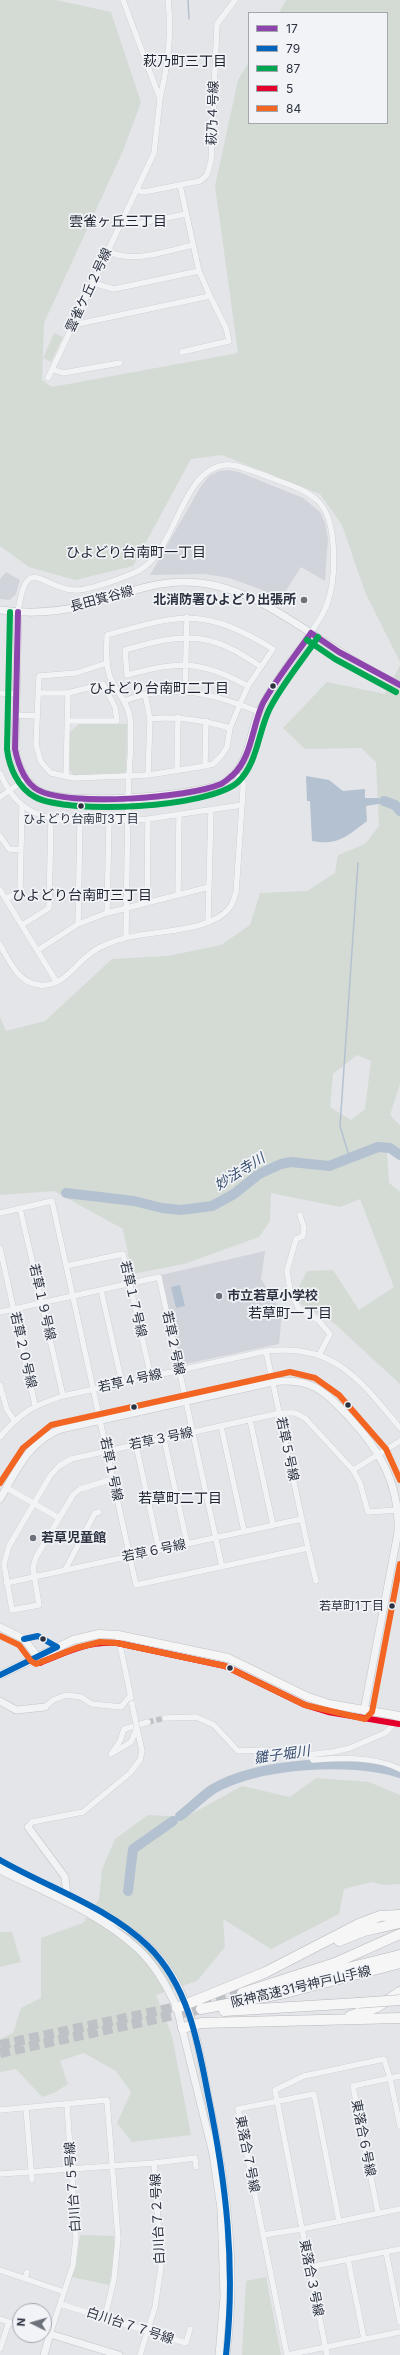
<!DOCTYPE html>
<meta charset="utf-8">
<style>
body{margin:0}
#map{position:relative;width:400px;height:2355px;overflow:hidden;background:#e3e5e8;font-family:Inter,sans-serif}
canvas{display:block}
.legend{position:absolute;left:248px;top:12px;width:140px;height:112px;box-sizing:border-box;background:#f1f3f7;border:1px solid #a2a6ad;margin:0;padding:5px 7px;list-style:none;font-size:12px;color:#2c323f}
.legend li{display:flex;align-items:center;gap:8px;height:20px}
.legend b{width:20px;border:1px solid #a2a6ad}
.north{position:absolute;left:12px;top:2303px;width:40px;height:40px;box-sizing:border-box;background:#f1f3f7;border:1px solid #a2a6ad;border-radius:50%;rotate:275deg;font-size:11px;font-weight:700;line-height:16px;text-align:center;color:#2c323f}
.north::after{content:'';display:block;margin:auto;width:14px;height:18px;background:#6c717a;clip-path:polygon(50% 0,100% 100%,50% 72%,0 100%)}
</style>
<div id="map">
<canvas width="400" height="2355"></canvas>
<ul class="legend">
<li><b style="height:5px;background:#8e44ad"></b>17</li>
<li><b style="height:5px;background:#0065bd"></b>79</li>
<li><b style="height:5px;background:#00a651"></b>87</li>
<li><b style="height:5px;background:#e4002b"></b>5</li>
<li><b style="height:5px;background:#f26522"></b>84</li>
</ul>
<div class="north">N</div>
</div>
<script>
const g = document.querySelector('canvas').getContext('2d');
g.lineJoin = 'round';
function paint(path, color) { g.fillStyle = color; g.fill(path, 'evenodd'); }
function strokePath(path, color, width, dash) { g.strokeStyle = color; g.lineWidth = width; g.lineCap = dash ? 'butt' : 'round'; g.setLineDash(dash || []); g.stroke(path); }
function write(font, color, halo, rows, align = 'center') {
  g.font = font + ' Inter,"Noto Sans JP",sans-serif'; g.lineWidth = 3.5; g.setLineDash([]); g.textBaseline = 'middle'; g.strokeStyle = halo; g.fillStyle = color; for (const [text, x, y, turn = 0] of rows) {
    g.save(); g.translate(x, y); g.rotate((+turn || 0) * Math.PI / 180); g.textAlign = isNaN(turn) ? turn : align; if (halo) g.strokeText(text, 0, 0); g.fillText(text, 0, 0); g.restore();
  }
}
paint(new Path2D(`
 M 228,470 L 239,472 L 303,498 L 320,512 L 325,523 L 328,538 L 325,581 L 301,567 L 285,592 L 283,603 L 260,589 L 229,578 L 204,574 L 150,575 L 201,486 L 209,476 L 219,471 Z
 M 6,572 L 20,580 L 16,594 L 10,600 L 0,599 L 0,579 Z
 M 265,1251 L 261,1279 L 282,1313 L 279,1344 L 181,1365 L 161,1275 Z`), '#d2d4db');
paint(new Path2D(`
 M 0,0 L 56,0 L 111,12 L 141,102 L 123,151 L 44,323 L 42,380 L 52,387 L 238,353 L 215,186 L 238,80 L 249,62 L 249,123 L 387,123 L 387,13 L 279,13 L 286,0 L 400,0 L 400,662 L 365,592 L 342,525 L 320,494 L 222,455 L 191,459 L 133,566 L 75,580 L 29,567 L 0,546 Z
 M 54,333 L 63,337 L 51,362 L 43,358 Z
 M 400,665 L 400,1084 L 390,1115 L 400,1125 L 400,1154 L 387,1153 L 389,1183 L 400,1192 L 400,1384 L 335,1324 L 293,1299 L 307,1271 L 333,1270 L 359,1310 L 394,1287 L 360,1199 L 340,1207 L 271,1193 L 270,1221 L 259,1237 L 184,1264 L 132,1274 L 123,1229 L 54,1191 L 0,1195 L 0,1017 L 6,1031 L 45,1021 L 112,959 L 168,956 L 221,945 L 250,925 L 260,893 L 307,891 L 335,873 L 338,855 L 365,844 L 379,826 L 376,762 L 361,748 L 305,749 L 283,728 L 327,682 L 385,694 ZM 357,1055 L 371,1061 L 365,1109 L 351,1120 L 330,1107 L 333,1074 Z
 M 80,723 L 127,724 L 126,772 L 123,774 L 74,776 L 70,771 L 70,732 Z
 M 316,1778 L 369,1782 L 400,1795 L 400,1884 L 384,1885 L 371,1882 L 344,1889 L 339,1914 L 271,1949 L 223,1919 L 225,1947 L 197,1981 L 156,1995 L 172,2036 L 191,2135 L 132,2142 L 117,2123 L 131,2092 L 116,2071 L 84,2053 L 60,2061 L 68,2084 L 54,2093 L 42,2097 L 16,2069 L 0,2072 L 0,2039 L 13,2033 L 21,2008 L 41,1998 L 41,1938 L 83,1923 L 99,1899 L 102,1869 L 115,1839 L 148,1815 L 186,1817 L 242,1786 L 290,1797 Z
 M 0,1932 L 12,1932 L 21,1962 L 0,1967 Z
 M 80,2235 L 114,2236 L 114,2260 L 109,2285 L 72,2277 L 76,2266 Z
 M 266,2277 L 281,2355 L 242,2355 L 246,2281 Z`), '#d4dbd4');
paint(new Path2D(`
 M 306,776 L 329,780 L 343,791 L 365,789 L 365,798 L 379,798 L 384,803 L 366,806 L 367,821 C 347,836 338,846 312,841 L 310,801 L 307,801 Z
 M 180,1285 L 185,1306 L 176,1308 L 171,1287 Z`), '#b4c1d0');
strokePath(new Path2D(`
 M 188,0 L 189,19
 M 350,1159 L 340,1126 L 358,863`), '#b4c1d0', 1.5);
strokePath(new Path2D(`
 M 384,801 L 395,805 L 400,811
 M 66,1193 L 134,1201 L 162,1208 L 181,1210 L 212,1206 L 234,1194 L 259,1174 L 281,1164 L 291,1162 L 329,1166 L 378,1147 L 390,1148 L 400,1155
 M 180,1816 C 191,1808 202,1796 213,1789 C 258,1763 351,1757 400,1773
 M 128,1891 L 133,1849 L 173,1821`), '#b4c1d0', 10);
strokePath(new Path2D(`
 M 148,1722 L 165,1718`), '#bec1c6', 5.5, [5.5, 3]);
strokePath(new Path2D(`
 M 201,2001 L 242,1993
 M 0,2045 L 186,2005
 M 0,2053 L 201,2009`), '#bec1c6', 10, [10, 5]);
const minor = new Path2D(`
 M 160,98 C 168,66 172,33 168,0
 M 136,190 L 144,192 L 200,181 L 207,175 L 211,161 L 217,24 L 235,0
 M 121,222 L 136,224 L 186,214
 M 107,251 C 133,264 166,251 193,245
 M 93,283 L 114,289 L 199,271
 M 73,325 L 210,296 L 199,271 L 180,185
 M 182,352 L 229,341 L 226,328 L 210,296
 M 52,369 L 63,373 L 120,363
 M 48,378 L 154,153 L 160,99 L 123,0
 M 18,612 C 27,551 41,589 75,590 C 87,591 126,577 138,571 C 177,552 180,470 225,465 C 237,463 262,475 274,479 C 289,485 308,490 319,502 C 338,522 336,580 327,604 C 324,614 316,624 311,633
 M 107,663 L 76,673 L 39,676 L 36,745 L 41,762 L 51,773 L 74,778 L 148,775 L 205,766 L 213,764 L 221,756 L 227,747 L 230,728 L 240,704 L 248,686 L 273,649 C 204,607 182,614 107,635 C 107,649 105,664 110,677 C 116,692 128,702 130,718 C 133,744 128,772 128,798 L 126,936
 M 248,686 C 200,660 180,661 127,675 L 125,650 C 184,633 208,630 261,667
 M 185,690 L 187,617
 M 0,693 L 16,694
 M 38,693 L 68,693 L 103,684 L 115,707 L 117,721 L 68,721
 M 145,694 L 150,719 L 148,775
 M 124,701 C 170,682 215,694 259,712
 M 15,715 L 36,716
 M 150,719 C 178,716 203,720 230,728
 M 205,766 L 206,721
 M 177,771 L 178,717
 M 0,773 C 14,805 31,816 65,821 L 148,819 L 242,805
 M 66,777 L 68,693
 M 0,797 L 26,779
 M 0,836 L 9,849 L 21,850
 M 0,890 L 56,981
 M 178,894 L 179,814
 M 6,899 L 20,891 L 22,807
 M 147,903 L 148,819
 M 107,913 L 109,821
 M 208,921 L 211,810
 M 78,924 L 80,821
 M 22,925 L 49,908 L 51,819
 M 0,945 C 10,962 18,982 39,985 C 63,988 74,965 91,953 C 98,947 107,944 115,941 C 146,929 210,935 230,907 C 233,903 234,897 236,893 L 243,790 L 243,782 L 235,773
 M 38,950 L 78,924 L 107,913 L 209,887
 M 20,1208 L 63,1396
 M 0,1213 L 52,1201 L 136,1585 L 308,1548 L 316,1581
 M 300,1215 L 304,1228 L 303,1236 L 296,1239 L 287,1271 L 290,1291 L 299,1309 L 318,1320 L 330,1334 L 319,1355
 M 0,1248 L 35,1405
 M 66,1266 L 123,1254 L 151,1377
 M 101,1290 L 122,1383
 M 0,1312 L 159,1277 L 222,1567
 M 266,1351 L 308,1548
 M 0,1385 L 7,1410 L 14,1420
 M 250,1420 L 273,1525
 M 221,1426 L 244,1531
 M 0,1437 C 21,1412 32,1406 63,1396 L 266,1351 C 335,1343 360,1380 400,1428
 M 164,1439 L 187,1543
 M 136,1445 L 159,1550
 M 353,1470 L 400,1441
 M 113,1479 L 80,1489 L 73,1495 L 36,1557 L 33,1568 L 39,1605 L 12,1610 L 4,1564 L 9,1546 L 50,1476 L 59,1466 L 71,1459 L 280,1413 L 295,1413 L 305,1418 L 353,1470 L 360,1483 L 368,1512 L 398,1510
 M 7,1488 L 59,1518
 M 65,1570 L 95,1513 L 99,1512
 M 6,1583 L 302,1519
 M 118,1635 L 131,1698
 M 45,1707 L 53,1700 L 66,1695 L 81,1697 L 92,1704 L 121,1707 L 130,1696
 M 165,1718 L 196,1717 L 214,1725 L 238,1751 L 263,1750 L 306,1755 L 333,1752 L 350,1748 L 385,1733 L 400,1718
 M 310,1755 L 313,1760 C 341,1758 374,1756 400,1769
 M 28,1827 L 32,1822 L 83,1812 L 130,1773 L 140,1760 L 142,1751 L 137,1728 L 131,1742 L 111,1754 L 120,1741 L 124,1729 L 148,1722
 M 26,2108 L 32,2180
 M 0,2110 L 107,2100 L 118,2238 L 114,2279 L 105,2317
 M 154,2163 L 195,2158 L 196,2167
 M 0,2174 L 154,2163 L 161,2267 L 155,2307 L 140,2355
 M 378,2213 L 353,2086 L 400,2076
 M 263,2235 L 302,2229 L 275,2090 L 304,2076 L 384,2059 L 390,2078 L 400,2126
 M 386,2252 L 400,2322
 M 348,2259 L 364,2339
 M 309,2267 L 400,2249
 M 0,2270 L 64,2292
 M 25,2278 L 27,2272
 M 60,2304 L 186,2343 L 190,2329
 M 0,2319 L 20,2326
 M 44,2333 L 50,2334 L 73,2265 L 76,2238 L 67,2105
 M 0,2349 L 9,2322
 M 287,2355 L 238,2109 L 314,2094 L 339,2221
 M 287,2355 L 400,2332
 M 327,2355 L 302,2229 L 400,2209`);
const tertiary = new Path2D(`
 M 0,610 C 28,614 59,612 87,605 C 119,596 150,582 184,582 C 244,582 290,621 339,651 C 358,664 379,675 400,685
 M 18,612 L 15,749 C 18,765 23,780 38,790 C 62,807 192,796 221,784 C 225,782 231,777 235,773 C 250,757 250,732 259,712 C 272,684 294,659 311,633
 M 0,1499 C 16,1471 29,1441 61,1429 L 273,1382 C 311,1377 324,1391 349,1417 C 380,1450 400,1485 398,1532 L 364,1711
 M 0,1627 L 24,1639 L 37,1656
 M 0,1701 L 16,1710 L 45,1707
 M 28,1827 L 65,1877 L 67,1896
 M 0,1863 C 26,1875 51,1888 76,1901 C 105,1916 134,1929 156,1954 C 190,1991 198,2043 207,2091 C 225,2178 239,2266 226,2355
 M 0,1870 C 46,1893 100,1913 138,1949 C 156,1966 167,1986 177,2008 L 213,2154 L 221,2209 L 224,2296 L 219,2355
 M 44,2355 L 50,2334 L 119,2355`);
const primary = new Path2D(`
 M 0,1675 L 73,1640 L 99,1634 L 118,1635 L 228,1658 L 308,1697 L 329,1704 L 400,1716`);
const motorway = new Path2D(`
 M 339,1941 L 364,1931 L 400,1923
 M 295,1981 L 400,1955
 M 242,1993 L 335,1963 L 400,1934
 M 177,2008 L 266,1972 L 359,1924 L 380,1916 L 400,1915
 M 201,2009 L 285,1993 L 400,1963
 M 224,2011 L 358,2003
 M 350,2016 L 377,2007 L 400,1992
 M 183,2028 L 201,2023 L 400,2018`);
strokePath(minor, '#c2c3c6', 6);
strokePath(tertiary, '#c2c3c6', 8);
strokePath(primary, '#c0c2c5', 9);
strokePath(motorway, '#b6b8bc', 11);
strokePath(minor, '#f2f3f5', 5.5);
strokePath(tertiary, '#f2f3f5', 7);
strokePath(primary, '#f6f6f7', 8);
strokePath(motorway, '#f6f6f7', 10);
const minorBridge = new Path2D(`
 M 132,1704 L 137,1728`);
const motorwayBridge = new Path2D(`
 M 358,2003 L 400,2000`);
strokePath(minorBridge, '#c2c3c6', 6, []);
strokePath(motorwayBridge, '#b6b8bc', 11, []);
strokePath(minorBridge, '#f2f3f5', 5.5);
strokePath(motorwayBridge, '#f6f6f7', 10);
strokePath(new Path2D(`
 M 18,612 L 15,749 C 18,764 24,782 38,790 C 69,807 188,798 221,784 C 225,782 229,778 233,775 C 252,757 252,726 263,703 C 277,678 295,656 311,633
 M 311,633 L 339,652 L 400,685`), '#8e44ad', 6);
strokePath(new Path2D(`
 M 24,1639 L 38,1636 L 57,1647
 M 0,1675 L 57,1647
 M 0,1860 C 49,1888 108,1907 148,1946 C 188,1985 198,2042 208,2095 C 226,2182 236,2266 226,2355`), '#0065bd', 6);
strokePath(new Path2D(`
 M 10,612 L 7,749 C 9,767 18,788 35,797 C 69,815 209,808 238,782 C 258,763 258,731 270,708 C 283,683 302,661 318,637
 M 307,640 L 335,659 L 396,692`), '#00a651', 6);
strokePath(new Path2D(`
 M 40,1663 C 66,1652 88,1641 117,1643 L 225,1666 L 305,1705 L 328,1712 L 399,1724`), '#e4002b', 6);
strokePath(new Path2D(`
 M 0,1483 L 23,1448 L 51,1425 L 290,1372 L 315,1378 L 339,1395 L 386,1449 L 400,1480
 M 0,1636 L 19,1645 L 31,1661 L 36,1664 L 76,1648 L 100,1642 L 117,1643 L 225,1666 L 305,1705 L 365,1719 L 372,1712 L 400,1564`), '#f26522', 6);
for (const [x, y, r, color] of [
 [304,600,4,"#6c717a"],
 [273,686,3.5,"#2c323f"],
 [81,806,3.5,"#2c323f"],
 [219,1296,4,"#6c717a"],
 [348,1405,3.5,"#2c323f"],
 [134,1407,3.5,"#2c323f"],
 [33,1538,4,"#6c717a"],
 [392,1606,3.5,"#2c323f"],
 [43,1639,3.5,"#2c323f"],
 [230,1668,3.5,"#2c323f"]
]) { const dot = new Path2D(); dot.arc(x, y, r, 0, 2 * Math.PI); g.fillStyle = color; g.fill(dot); strokePath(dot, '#f1f3f7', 1.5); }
write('12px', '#2c323f', '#f1f3f7', [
 ["ひよどり台南町3丁目",81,819],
 ["若草町1丁目",384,1606,"right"]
]);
write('13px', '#2c323f', '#f1f3f7', [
 ["萩乃４号線",213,113,-88],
 ["雲雀ケ丘２号線",89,290,-65],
 ["長田箕谷線",102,599,-15],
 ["若草１７号線",133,1299,77],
 ["若草１９号線",42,1302,77],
 ["若草２号線",173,1343,78],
 ["若草２０号線",23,1350,77],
 ["若草４号線",130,1381,-13],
 ["若草３号線",161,1439,-12],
 ["若草５号線",287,1449,78],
 ["若草１号線",111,1469,78],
 ["若草６号線",154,1551,-12],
 ["阪神高速31号神戸山手線",301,1987,-13],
 ["東落合６号線",363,2138,79],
 ["東落合７号線",247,2154,79],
 ["白川台７５号線",73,2187,-94],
 ["白川台７２号線",158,2219,-93],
 ["東落合３号線",311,2278,79],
 ["白川台７７号線",130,2326,18]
]);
write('bold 13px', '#2c323f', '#f1f3f7', [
 ["北消防署ひよどり出張所",296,600,"right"],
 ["市立若草小学校",227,1296],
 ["若草児童館",41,1538]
], 'left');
write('14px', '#1e2330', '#f1f3f7', [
 ["萩乃町三丁目",185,62],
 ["雲雀ヶ丘三丁目",118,222],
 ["ひよどり台南町一丁目",136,553],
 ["ひよどり台南町二丁目",159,689],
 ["ひよどり台南町三丁目",82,896],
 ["若草町一丁目",290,1314],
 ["若草町二丁目",180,1499]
]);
write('italic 14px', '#394f70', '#f1f3f7', [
 ["妙法寺川",240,1172,-32],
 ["雛子堀川",282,1755,-8]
]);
</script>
